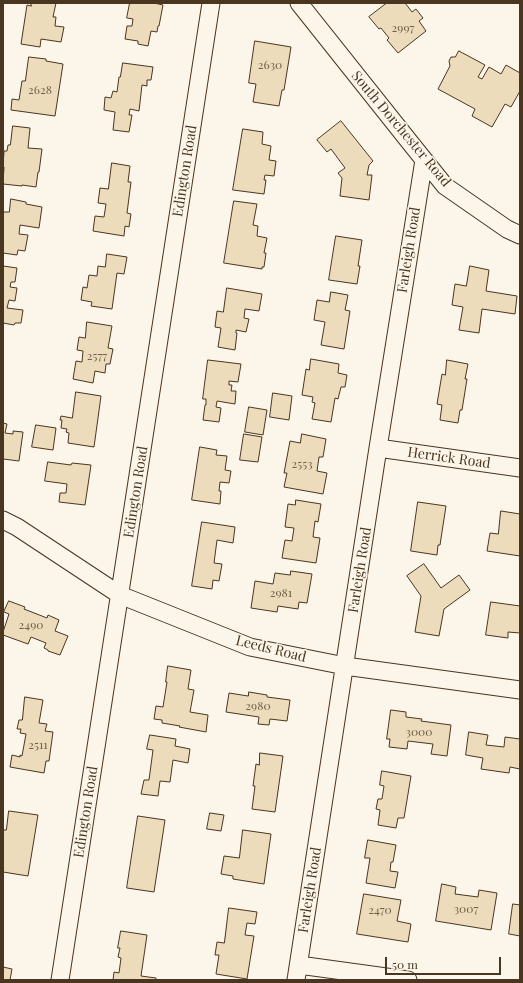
<!DOCTYPE html>
<style>
body{margin:0}
#map{position:relative;width:523px;height:983px;overflow:hidden;background:#fbf6e9;font-family:"Playfair Display",serif}
canvas{display:block}
.frame{position:absolute;inset:0;border:4px solid #4a3520;pointer-events:none}
.scale{position:absolute;left:385px;top:957px;width:116px;height:18px;box-sizing:border-box;border:2px solid #4a3520;border-top:0;padding-left:5px;font-size:12px;line-height:14px;white-space:nowrap;color:#4a3520;-webkit-text-stroke:3px #fbf6e9;paint-order:stroke}
</style>
<div id="map">
<canvas width="523" height="983"></canvas>
<div class="frame"></div>
<div class="scale">50 m</div>
</div>
<script>
const g = document.querySelector('canvas').getContext('2d');
g.lineJoin = 'round';
function paint(path, color) { g.fillStyle = color; g.fill(path, 'evenodd'); }
function strokePath(path, color, width, dash) { g.strokeStyle = color; g.lineWidth = width; g.lineCap = dash ? 'butt' : 'round'; g.setLineDash(dash || []); g.stroke(path); }
function write(font, color, halo, rows, align = 'center') {
  g.font = font + ' "Playfair Display",serif'; g.lineWidth = 3; g.setLineDash([]); g.textBaseline = 'middle'; g.strokeStyle = halo; g.fillStyle = color; for (const [text, x, y, turn = 0] of rows) {
    g.save(); g.translate(x, y); g.rotate((+turn || 0) * Math.PI / 180); g.textAlign = isNaN(turn) ? turn : align; if (halo) g.strokeText(text, 0, 0); g.fillText(text, 0, 0); g.restore();
  }
}
const building = new Path2D(`
 M 31,3 L 56,3 L 53,17 L 56,17 L 55,26 L 64,27 L 61,42 L 41,39 L 40,47 L 21,44 L 27,5 L 31,6 Z
 M 130,3 L 154,3 L 163,5 L 159,26 L 158,26 L 157,32 L 151,31 L 148,46 L 138,44 L 138,41 L 125,39 L 127,26 L 132,26 L 133,19 L 127,18 Z
 M 387,3 L 405,3 L 412,12 L 416,9 L 423,18 L 419,21 L 426,31 L 398,53 L 387,40 L 389,38 L 381,28 L 379,29 L 369,17 Z
 M 255,41 L 291,47 L 284,90 L 282,90 L 279,106 L 253,102 L 256,84 L 249,83 Z
 M 459,51 L 485,65 L 478,77 L 482,79 L 489,67 L 501,74 L 506,65 L 520,73 L 520,91 L 511,107 L 505,104 L 492,127 L 472,116 L 475,109 L 438,89 L 450,66 L 449,61 L 451,57 L 455,57 Z
 M 29,57 L 46,59 L 46,61 L 63,64 L 55,116 L 11,110 L 12,99 L 19,100 L 22,81 L 25,81 Z
 M 123,63 L 153,67 L 151,80 L 147,80 L 147,86 L 142,85 L 139,111 L 130,109 L 129,115 L 132,115 L 129,132 L 113,130 L 115,112 L 104,110 L 105,97 L 111,98 L 113,91 L 117,92 L 119,77 L 120,77 Z
 M 341,121 L 373,161 L 369,165 L 367,175 L 372,175 L 369,200 L 340,196 L 342,178 L 338,173 L 345,168 L 331,149 L 327,152 L 317,140 Z
 M 13,126 L 30,128 L 28,148 L 42,149 L 39,172 L 38,172 L 36,187 L 22,185 L 22,186 L 3,184 L 4,167 L 3,167 L 4,151 L 7,151 L 8,145 L 10,145 Z
 M 243,129 L 263,132 L 262,144 L 271,146 L 269,160 L 276,161 L 274,176 L 265,175 L 264,180 L 266,180 L 264,194 L 233,190 Z
 M 112,163 L 130,166 L 128,182 L 131,182 L 127,213 L 131,214 L 129,227 L 125,226 L 124,236 L 93,231 L 95,216 L 104,217 L 106,204 L 98,203 L 100,188 L 108,189 Z
 M 11,199 L 26,202 L 26,204 L 42,207 L 39,228 L 20,225 L 19,234 L 28,235 L 25,251 L 18,250 L 17,255 L 3,253 L 3,212 L 9,212 Z
 M 234,201 L 257,204 L 253,225 L 258,226 L 257,236 L 267,238 L 264,253 L 266,253 L 264,267 L 262,267 L 262,269 L 224,263 Z
 M 336,236 L 362,240 L 358,266 L 360,266 L 357,284 L 329,280 Z
 M 107,254 L 127,257 L 124,274 L 117,273 L 112,309 L 91,306 L 92,302 L 81,300 L 83,287 L 87,288 L 89,275 L 97,276 L 98,266 L 105,267 Z
 M 3,266 L 17,268 L 15,282 L 11,282 L 10,287 L 17,288 L 15,301 L 9,300 L 7,308 L 23,310 L 21,323 L 15,323 L 14,325 L 3,323 Z
 M 470,266 L 489,270 L 486,291 L 517,296 L 515,314 L 482,309 L 479,333 L 459,330 L 463,307 L 452,305 L 455,284 L 466,286 Z
 M 227,288 L 262,294 L 259,311 L 245,309 L 244,318 L 249,319 L 246,332 L 236,330 L 236,333 L 237,333 L 235,350 L 218,347 L 221,328 L 215,327 L 217,311 L 223,312 Z
 M 331,292 L 348,295 L 345,310 L 350,311 L 344,349 L 321,345 L 325,322 L 314,320 L 317,300 L 329,302 Z
 M 87,322 L 112,326 L 108,348 L 113,349 L 110,364 L 106,364 L 105,373 L 95,371 L 93,383 L 73,379 L 76,361 L 82,362 L 83,351 L 77,350 L 79,337 L 85,338 Z
 M 311,359 L 339,364 L 338,373 L 347,375 L 345,387 L 341,387 L 338,399 L 335,398 L 331,422 L 312,419 L 315,403 L 312,402 L 313,397 L 302,395 L 306,369 L 309,370 Z
 M 208,360 L 241,364 L 238,382 L 229,381 L 229,385 L 232,385 L 231,391 L 236,391 L 235,404 L 217,401 L 216,407 L 221,408 L 219,422 L 203,420 L 205,405 L 206,405 L 206,399 L 203,399 Z
 M 447,360 L 468,364 L 465,379 L 467,379 L 462,410 L 460,410 L 458,423 L 440,420 L 442,405 L 437,404 L 442,374 L 445,375 Z
 M 76,392 L 101,396 L 94,447 L 68,443 L 69,433 L 66,432 L 67,429 L 61,428 L 62,420 L 60,420 L 61,416 L 72,418 Z
 M 273,393 L 292,396 L 289,420 L 270,417 Z
 M 249,407 L 267,410 L 263,435 L 245,432 Z
 M 3,423 L 7,424 L 5,433 L 13,434 L 13,431 L 23,432 L 19,461 L 3,459 Z
 M 36,425 L 56,428 L 53,450 L 32,447 Z
 M 244,434 L 262,437 L 258,462 L 240,460 Z
 M 302,434 L 326,439 L 323,457 L 319,457 L 317,471 L 327,473 L 323,494 L 284,487 L 287,473 L 284,473 L 290,441 L 300,443 Z
 M 200,447 L 217,450 L 216,455 L 227,456 L 225,470 L 231,471 L 229,483 L 220,482 L 219,491 L 221,491 L 220,504 L 192,500 Z
 M 48,462 L 71,465 L 72,463 L 91,465 L 85,505 L 59,502 L 60,493 L 66,493 L 67,484 L 45,481 Z
 M 296,500 L 321,504 L 318,522 L 315,521 L 313,537 L 320,538 L 316,563 L 282,558 L 285,540 L 292,541 L 294,528 L 285,527 L 288,504 L 295,505 Z
 M 418,502 L 446,506 L 440,545 L 438,545 L 437,555 L 411,551 Z
 M 501,511 L 520,514 L 520,556 L 487,551 L 490,533 L 498,534 Z
 M 202,522 L 235,527 L 233,543 L 217,540 L 214,563 L 222,564 L 219,581 L 213,580 L 212,589 L 192,586 Z
 M 424,564 L 441,588 L 459,575 L 470,590 L 444,609 L 439,636 L 415,632 L 421,596 L 407,576 Z
 M 291,571 L 312,574 L 307,603 L 299,602 L 298,609 L 278,606 L 277,612 L 251,608 L 255,581 L 273,584 L 275,573 L 290,575 Z
 M 9,601 L 25,607 L 24,609 L 47,618 L 48,615 L 59,620 L 55,631 L 68,636 L 60,655 L 48,651 L 48,650 L 44,648 L 46,643 L 31,637 L 28,644 L 3,635 L 3,632 L 9,614 L 4,612 Z
 M 491,602 L 520,606 L 520,633 L 508,632 L 508,638 L 486,635 Z
 M 168,666 L 191,670 L 188,689 L 194,690 L 190,712 L 208,715 L 206,732 L 179,727 L 180,726 L 162,723 L 162,720 L 154,719 L 156,706 L 163,707 L 167,682 L 166,682 Z
 M 249,692 L 267,695 L 267,697 L 290,700 L 287,721 L 270,719 L 269,725 L 258,724 L 259,717 L 226,712 L 229,693 L 248,696 Z
 M 25,697 L 43,700 L 39,723 L 47,724 L 45,731 L 53,732 L 49,761 L 46,761 L 44,773 L 10,767 L 12,755 L 20,757 L 20,755 L 22,756 L 26,734 L 20,733 L 21,729 L 17,729 L 19,720 L 22,720 Z
 M 391,710 L 406,712 L 406,717 L 422,719 L 421,721 L 451,725 L 447,756 L 431,754 L 433,744 L 408,741 L 407,749 L 389,747 L 390,739 L 387,739 Z
 M 469,732 L 488,735 L 486,745 L 504,747 L 505,737 L 520,739 L 520,769 L 510,767 L 509,773 L 481,769 L 483,758 L 466,755 Z
 M 150,735 L 176,739 L 175,746 L 190,749 L 188,763 L 173,760 L 170,782 L 160,781 L 158,796 L 141,794 L 144,780 L 149,780 L 153,750 L 147,749 Z
 M 260,753 L 283,756 L 275,812 L 252,809 L 255,786 L 253,786 L 256,764 L 259,765 Z
 M 382,771 L 411,776 L 404,818 L 398,818 L 396,828 L 378,825 L 380,810 L 376,809 L 378,799 L 382,799 L 384,786 L 380,785 Z
 M 9,811 L 38,815 L 28,876 L 3,872 L 3,830 L 6,830 Z
 M 210,813 L 224,815 L 221,831 L 207,829 Z
 M 138,816 L 165,820 L 154,892 L 127,888 Z
 M 243,830 L 271,834 L 264,884 L 233,879 L 233,876 L 221,874 L 224,856 L 239,858 Z
 M 368,840 L 396,845 L 393,862 L 391,862 L 390,871 L 398,872 L 395,888 L 366,883 L 370,858 L 365,858 Z
 M 442,884 L 456,887 L 455,894 L 478,897 L 479,890 L 497,893 L 491,930 L 436,921 Z
 M 364,894 L 401,900 L 397,921 L 411,924 L 408,942 L 357,934 Z
 M 513,904 L 520,905 L 520,936 L 509,934 Z
 M 229,908 L 257,912 L 255,924 L 247,923 L 245,935 L 254,936 L 247,979 L 216,974 L 219,955 L 215,955 L 217,942 L 224,943 Z
 M 121,931 L 147,935 L 141,976 L 156,978 L 156,980 L 113,980 L 114,972 L 119,973 L 121,958 L 118,957 L 120,948 L 118,948 Z
 M 3,967 L 12,969 L 10,980 L 3,980 Z`);
paint(building, '#ecdcbc');
strokePath(building, '#4a3520', 1);
const minor = new Path2D(`
 M 299,3 L 412,145 L 445,186 L 507,229 L 520,235
 M 378,448 L 520,468
 M 3,520 L 17,527 L 120,595 L 250,647 L 345,666 L 520,690
 M 299,965 L 408,980
 M 60,980 L 211,3
 M 296,980 L 378,448 L 424,160`);
strokePath(minor, '#4a3520', 19);
strokePath(minor, '#fbf6e9', 17);
write('12px', '#725f47', null, [
 ["2997",403,28],
 ["2630",270,65],
 ["2628",40,90],
 ["2577",97,356],
 ["2553",302,464],
 ["2981",281,593],
 ["2490",31,625],
 ["2980",258,706],
 ["3000",419,732],
 ["2511",38,745],
 ["3007",466,909],
 ["2470",380,910]
]);
write('14px', '#4a3520', '#fbf6e9', [
 ["South Dorchester Road",401,129,50],
 ["Edington Road",185,171,-81],
 ["Farleigh Road",409,250,-81],
 ["Herrick Road",449,458,8],
 ["Edington Road",136,492,-81],
 ["Farleigh Road",360,570,-81],
 ["Leeds Road",271,649,14],
 ["Edington Road",86,812,-81],
 ["Farleigh Road",310,890,-81]
]);
</script>
